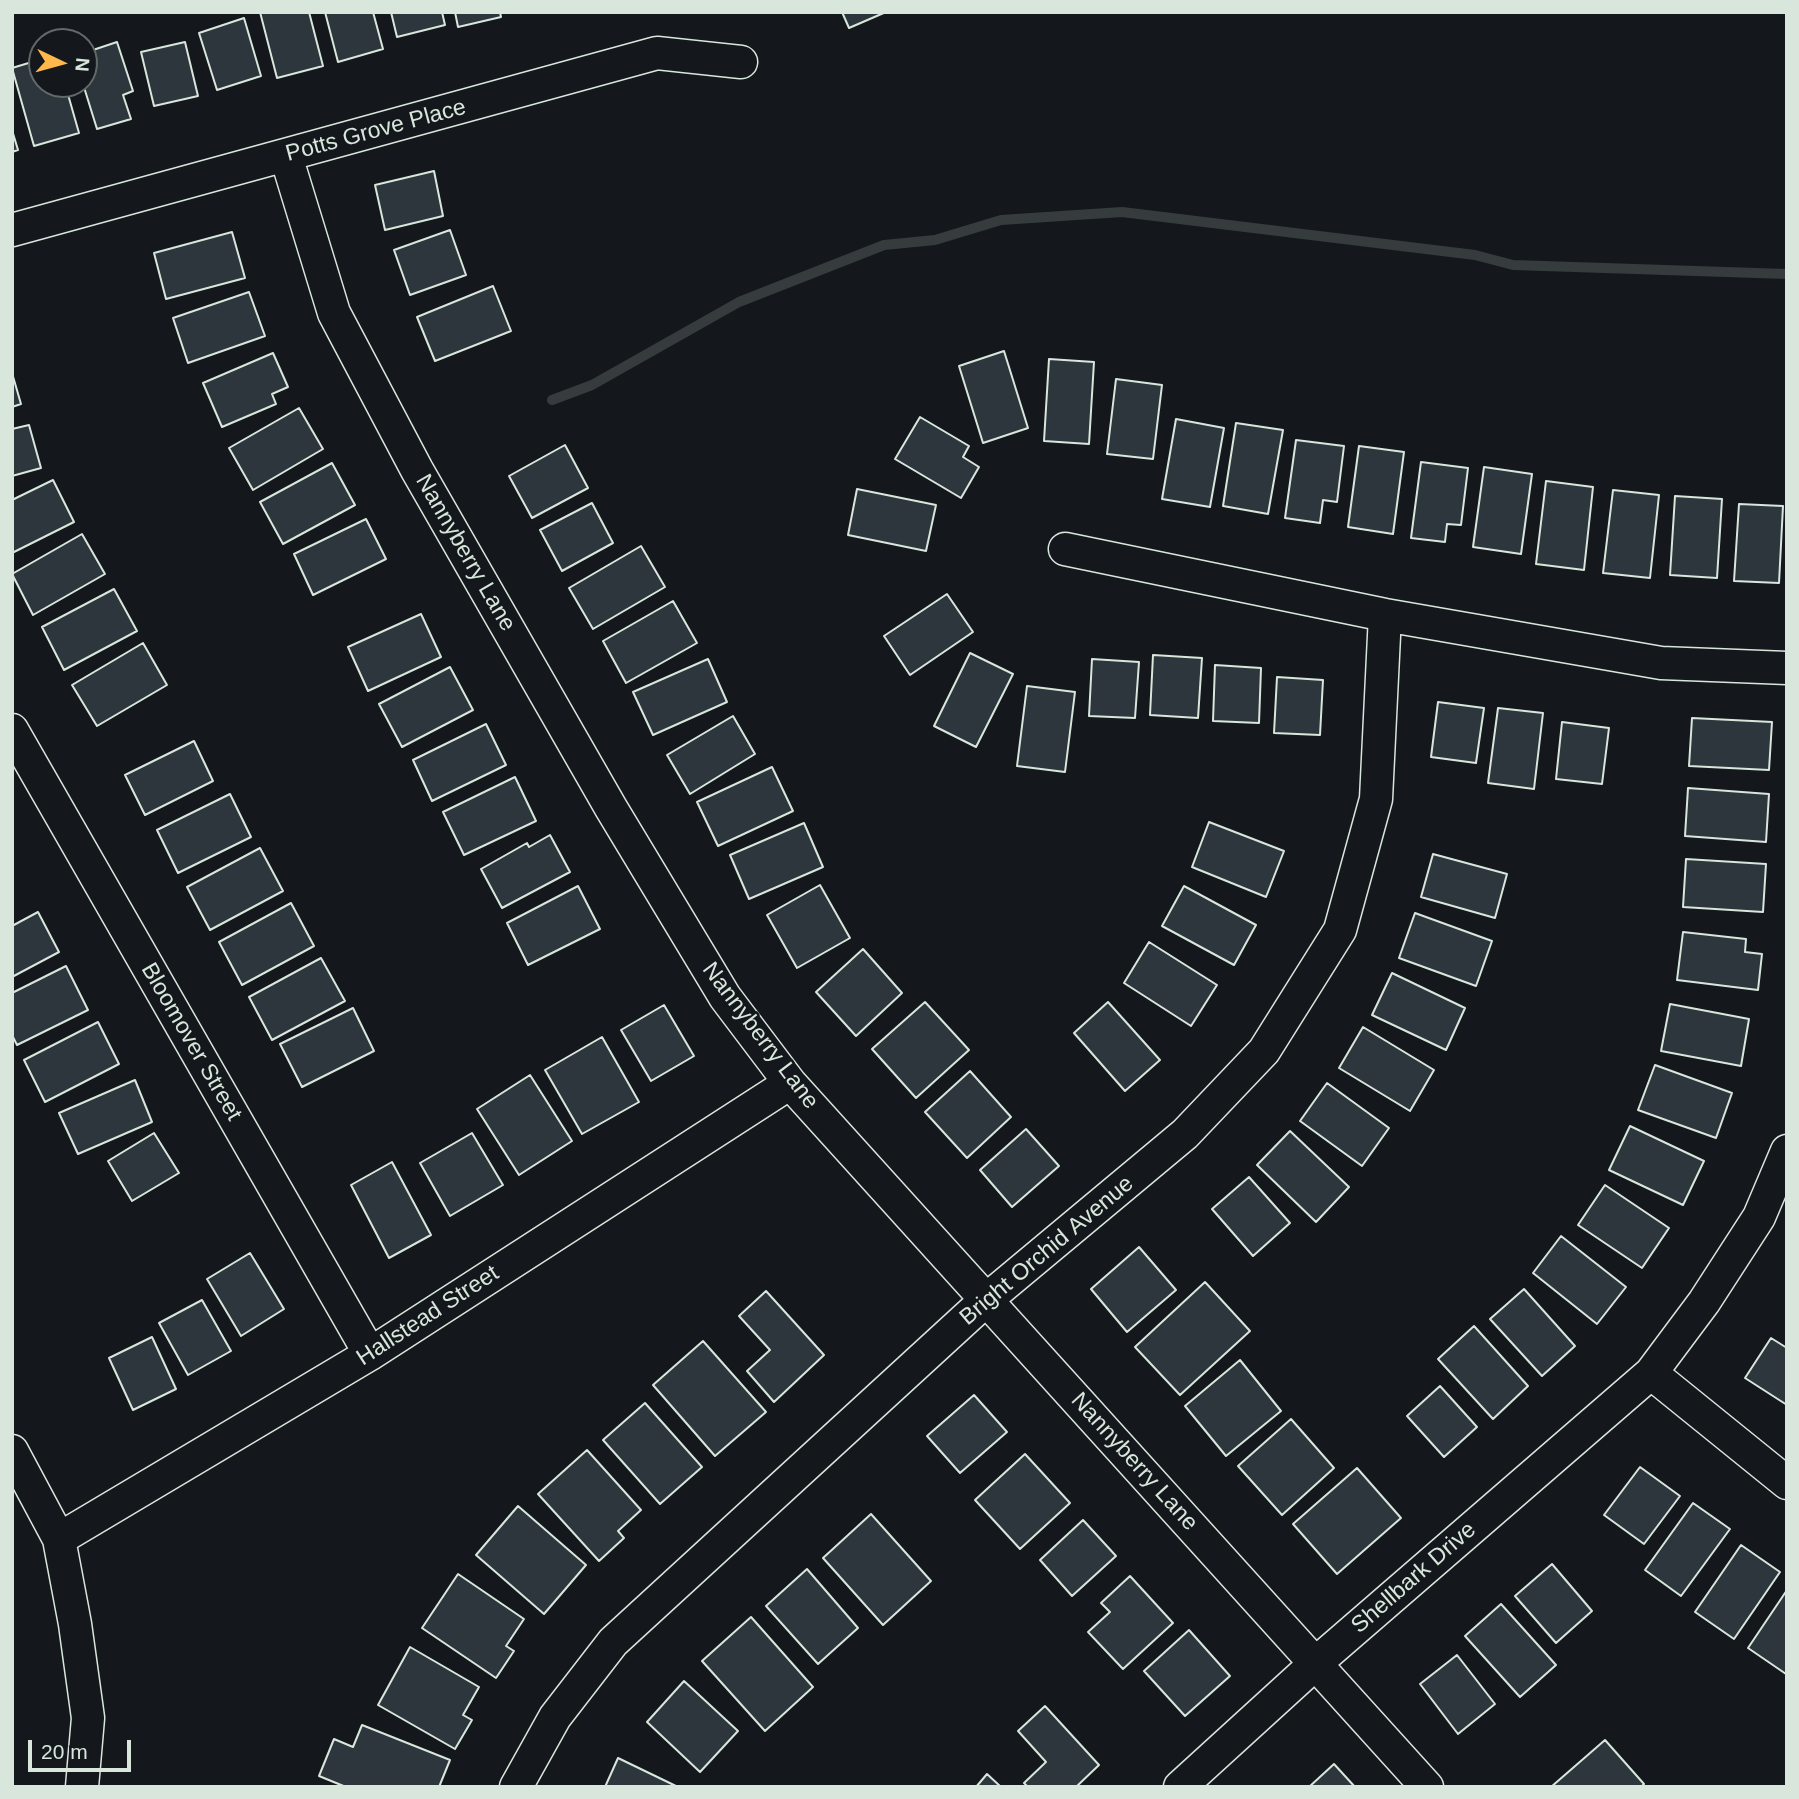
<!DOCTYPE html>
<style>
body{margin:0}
#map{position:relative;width:1799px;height:1799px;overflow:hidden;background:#14181c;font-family:Helvetica,sans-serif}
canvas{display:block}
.frame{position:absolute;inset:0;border:14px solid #d8e6dc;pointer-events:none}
.north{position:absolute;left:28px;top:28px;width:70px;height:70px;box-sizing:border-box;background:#14181c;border:2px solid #626a69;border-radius:50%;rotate:95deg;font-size:19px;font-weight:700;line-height:28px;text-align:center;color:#d8e6dc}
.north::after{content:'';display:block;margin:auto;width:24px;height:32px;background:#ffb74d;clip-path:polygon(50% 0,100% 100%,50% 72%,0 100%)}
.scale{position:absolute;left:28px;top:1740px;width:103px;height:32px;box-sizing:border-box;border:4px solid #d8e6dc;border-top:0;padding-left:9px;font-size:21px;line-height:24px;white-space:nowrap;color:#d8e6dc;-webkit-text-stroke:5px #14181c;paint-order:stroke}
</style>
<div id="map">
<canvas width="1799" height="1799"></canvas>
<div class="frame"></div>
<div class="north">N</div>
<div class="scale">20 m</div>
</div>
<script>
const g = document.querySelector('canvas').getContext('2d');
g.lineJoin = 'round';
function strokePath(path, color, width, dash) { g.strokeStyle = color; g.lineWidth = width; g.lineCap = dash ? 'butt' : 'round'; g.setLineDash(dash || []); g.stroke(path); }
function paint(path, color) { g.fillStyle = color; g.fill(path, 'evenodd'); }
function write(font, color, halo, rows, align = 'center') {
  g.font = font + ' Helvetica,sans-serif'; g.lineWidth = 5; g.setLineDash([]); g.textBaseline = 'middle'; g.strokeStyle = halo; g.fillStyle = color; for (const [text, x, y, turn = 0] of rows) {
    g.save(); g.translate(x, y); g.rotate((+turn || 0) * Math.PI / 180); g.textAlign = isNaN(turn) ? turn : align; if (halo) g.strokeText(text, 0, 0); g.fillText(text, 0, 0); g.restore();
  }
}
strokePath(new Path2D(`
 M 552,400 L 592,385 L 739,302 L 884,245 L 935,240 L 1001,220 L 1122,212 L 1475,255 L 1513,265 L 1787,274`), '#363b3e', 10);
const building = new Path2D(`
 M 260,12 L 309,12 L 323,66 L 277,78 Z
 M 325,12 L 373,12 L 383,49 L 338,62 Z
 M 391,12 L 442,12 L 445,25 L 397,37 Z
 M 455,12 L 500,12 L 501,17 L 458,27 Z
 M 842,12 L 886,12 L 849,28 Z
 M 244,18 L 261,76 L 217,90 L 199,33 Z
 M 117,42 L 133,91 L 123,95 L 131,119 L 97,129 L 83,84 L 84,53 Z
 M 185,42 L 198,96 L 154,106 L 141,52 Z
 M 42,59 L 42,84 L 65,84 L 79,133 L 34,146 L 12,68 Z
 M 12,130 L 18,150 L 12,152 Z
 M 434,171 L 443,216 L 385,230 L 375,185 Z
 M 450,230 L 466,275 L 410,295 L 394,250 Z
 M 232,232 L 245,278 L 166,299 L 154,253 Z
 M 493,286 L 511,331 L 435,361 L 417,317 Z
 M 249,292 L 265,336 L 188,363 L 173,318 Z
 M 1004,351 L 1028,428 L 983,443 L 959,366 Z
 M 273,353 L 288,387 L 272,394 L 276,404 L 222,427 L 203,383 Z
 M 1049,359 L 1094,362 L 1089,444 L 1044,441 Z
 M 12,373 L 21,404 L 12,407 Z
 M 1116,379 L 1162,385 L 1153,459 L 1107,454 Z
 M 299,408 L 323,449 L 253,490 L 229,448 Z
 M 920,417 L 969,446 L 963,457 L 979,467 L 961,498 L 895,459 Z
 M 1176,419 L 1224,428 L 1210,507 L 1162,499 Z
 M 1236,423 L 1283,430 L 1268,514 L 1223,506 Z
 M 29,425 L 41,468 L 12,476 L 12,429 Z
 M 1296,440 L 1344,446 L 1337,502 L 1323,500 L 1320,523 L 1285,518 Z
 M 565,445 L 588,488 L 532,518 L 509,476 Z
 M 1359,446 L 1404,452 L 1393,534 L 1348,527 Z
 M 1421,462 L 1468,468 L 1461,525 L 1447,524 L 1445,542 L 1411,538 Z
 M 332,463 L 355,505 L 283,544 L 260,502 Z
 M 1484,467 L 1532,474 L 1521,554 L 1473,547 Z
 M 53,480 L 74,522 L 12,553 L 12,500 Z
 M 1546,481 L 1593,487 L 1584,570 L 1536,564 Z
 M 857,489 L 936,505 L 926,551 L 848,535 Z
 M 1613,490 L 1659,495 L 1650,578 L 1603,573 Z
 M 1675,496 L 1722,499 L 1717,578 L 1670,575 Z
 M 592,503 L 613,543 L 562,571 L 540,530 Z
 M 1739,504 L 1783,506 L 1779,583 L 1734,581 Z
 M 366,519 L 386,559 L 313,595 L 294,554 Z
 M 82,534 L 105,574 L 33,615 L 12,574 Z
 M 641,546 L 665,587 L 593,629 L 569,588 Z
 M 114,589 L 137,631 L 64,670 L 42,627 Z
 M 947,594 L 973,632 L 910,675 L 884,636 Z
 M 673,601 L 697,643 L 626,683 L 603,641 Z
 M 421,614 L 441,657 L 368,691 L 348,647 Z
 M 143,643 L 167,685 L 97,726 L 72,685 Z
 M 970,653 L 1013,674 L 976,747 L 934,726 Z
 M 1153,655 L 1202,658 L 1198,718 L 1150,715 Z
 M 708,659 L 727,702 L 653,735 L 633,692 Z
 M 1092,659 L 1139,662 L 1135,718 L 1089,716 Z
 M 1215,665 L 1261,668 L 1259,723 L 1213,721 Z
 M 450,667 L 473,710 L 402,747 L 379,704 Z
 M 1277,677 L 1323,680 L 1320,735 L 1274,733 Z
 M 1027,686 L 1075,692 L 1065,772 L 1017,766 Z
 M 1438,702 L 1484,708 L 1476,763 L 1431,757 Z
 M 1498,708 L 1543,713 L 1534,789 L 1488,783 Z
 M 733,716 L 755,754 L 690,794 L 667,755 Z
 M 1692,718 L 1772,722 L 1769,770 L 1689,766 Z
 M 1562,722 L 1609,728 L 1602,784 L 1556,779 Z
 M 486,724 L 506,765 L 432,801 L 413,760 Z
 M 194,741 L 213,781 L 145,815 L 125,775 Z
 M 772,767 L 793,811 L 718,846 L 697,802 Z
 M 515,777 L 536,821 L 464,855 L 443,812 Z
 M 1688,788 L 1769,794 L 1766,842 L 1685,836 Z
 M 230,794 L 251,837 L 178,873 L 157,830 Z
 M 1209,822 L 1284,851 L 1266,897 L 1192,867 Z
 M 804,823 L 823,867 L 749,899 L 730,855 Z
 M 550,835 L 570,872 L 502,908 L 481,869 L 527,843 L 529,847 Z
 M 260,848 L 283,891 L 210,930 L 187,887 Z
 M 1433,854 L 1507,874 L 1495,918 L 1421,897 Z
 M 1686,859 L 1766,864 L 1763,912 L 1683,907 Z
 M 820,885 L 850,938 L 797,968 L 767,915 Z
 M 578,886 L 600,929 L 528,965 L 507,923 Z
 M 1184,886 L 1256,925 L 1234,965 L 1162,926 Z
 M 291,903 L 314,946 L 242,985 L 219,942 Z
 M 38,912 L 59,952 L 12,977 L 12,926 Z
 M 1415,913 L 1492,941 L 1476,986 L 1399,958 Z
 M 1683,932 L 1746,939 L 1745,952 L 1762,954 L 1758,990 L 1677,980 Z
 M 1149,942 L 1217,985 L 1191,1026 L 1124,983 Z
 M 863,949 L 902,993 L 856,1036 L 816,992 Z
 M 321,958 L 345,1001 L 272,1040 L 249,997 Z
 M 66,966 L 88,1010 L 17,1045 L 12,1035 L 12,993 Z
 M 1392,973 L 1465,1008 L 1446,1050 L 1372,1015 Z
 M 925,1002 L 969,1050 L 916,1098 L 872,1049 Z
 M 1108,1002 L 1160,1060 L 1125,1091 L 1074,1033 Z
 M 1670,1004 L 1749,1019 L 1741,1066 L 1661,1051 Z
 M 664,1005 L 694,1056 L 651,1081 L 621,1030 Z
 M 353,1008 L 374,1051 L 302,1087 L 280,1044 Z
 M 98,1022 L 119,1064 L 45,1102 L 24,1060 Z
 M 1363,1027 L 1434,1070 L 1410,1111 L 1339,1068 Z
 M 602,1037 L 639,1102 L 582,1134 L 545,1070 Z
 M 1655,1065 L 1732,1093 L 1716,1138 L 1638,1110 Z
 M 970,1071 L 1011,1117 L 967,1158 L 925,1112 Z
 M 530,1075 L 572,1141 L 519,1175 L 477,1109 Z
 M 135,1080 L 152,1122 L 78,1154 L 59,1113 Z
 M 1327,1083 L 1389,1128 L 1362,1166 L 1300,1121 Z
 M 1630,1126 L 1704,1161 L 1683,1205 L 1609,1170 Z
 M 1026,1129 L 1059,1166 L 1012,1207 L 980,1170 Z
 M 1290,1131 L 1349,1187 L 1316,1222 L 1257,1165 Z
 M 154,1133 L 179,1173 L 132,1201 L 108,1161 Z
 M 472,1133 L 503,1185 L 450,1216 L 420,1163 Z
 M 392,1162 L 431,1235 L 389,1258 L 351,1185 Z
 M 1249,1177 L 1290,1223 L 1253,1256 L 1212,1209 Z
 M 1605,1185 L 1669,1228 L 1642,1268 L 1578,1225 Z
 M 1561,1236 L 1626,1287 L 1597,1324 L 1533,1273 Z
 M 1139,1247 L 1176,1290 L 1127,1332 L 1091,1289 Z
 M 250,1253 L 284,1309 L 241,1336 L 207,1279 Z
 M 1205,1282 L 1250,1331 L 1180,1395 L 1135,1347 Z
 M 1524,1289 L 1575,1346 L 1542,1376 L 1490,1319 Z
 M 766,1291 L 824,1355 L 774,1402 L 747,1371 L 770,1350 L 739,1316 Z
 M 202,1300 L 231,1351 L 188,1375 L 159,1323 Z
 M 1474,1326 L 1528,1386 L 1493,1419 L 1438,1359 Z
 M 152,1337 L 176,1389 L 133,1410 L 109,1358 Z
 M 1771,1338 L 1787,1348 L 1787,1405 L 1745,1378 Z
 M 703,1341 L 766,1412 L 715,1456 L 653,1385 Z
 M 1240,1360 L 1281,1411 L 1226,1456 L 1185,1406 Z
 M 1440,1386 L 1477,1427 L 1444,1457 L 1407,1416 Z
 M 974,1395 L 1007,1432 L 960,1473 L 927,1436 Z
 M 645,1403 L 702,1467 L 660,1504 L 603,1440 Z
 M 1291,1419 L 1334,1468 L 1282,1515 L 1238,1466 Z
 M 587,1450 L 641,1510 L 618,1531 L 624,1538 L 599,1561 L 538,1494 Z
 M 1025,1454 L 1070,1503 L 1020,1549 L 975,1500 Z
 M 1640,1467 L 1680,1496 L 1644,1544 L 1604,1515 Z
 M 1357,1468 L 1401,1518 L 1337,1574 L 1293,1524 Z
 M 1693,1503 L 1730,1529 L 1681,1596 L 1645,1570 Z
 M 518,1506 L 586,1565 L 544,1614 L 476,1555 Z
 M 871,1514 L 931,1581 L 883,1625 L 823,1558 Z
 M 1083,1520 L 1116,1556 L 1072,1596 L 1040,1560 Z
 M 1741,1545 L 1780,1572 L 1734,1639 L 1695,1612 Z
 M 1552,1564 L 1592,1611 L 1556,1643 L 1515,1596 Z
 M 807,1569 L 858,1628 L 818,1664 L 766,1606 Z
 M 458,1574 L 524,1619 L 506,1646 L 514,1651 L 496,1678 L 422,1628 Z
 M 1130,1576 L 1173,1623 L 1123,1669 L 1088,1632 L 1110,1612 L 1101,1603 Z
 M 1787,1590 L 1787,1672 L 1786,1674 L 1748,1648 Z
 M 1501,1604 L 1556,1665 L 1520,1697 L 1465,1636 Z
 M 751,1617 L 813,1687 L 765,1731 L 702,1661 Z
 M 1189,1630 L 1230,1676 L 1185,1716 L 1144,1671 Z
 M 410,1647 L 479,1687 L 463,1715 L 472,1720 L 455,1749 L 378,1705 Z
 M 1457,1655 L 1495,1704 L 1458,1734 L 1420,1684 Z
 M 684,1681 L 738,1731 L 700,1772 L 647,1722 Z
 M 1045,1706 L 1099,1765 L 1076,1787 L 1028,1787 L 1024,1783 L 1046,1762 L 1018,1731 Z
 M 362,1725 L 450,1760 L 439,1787 L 346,1787 L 319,1776 L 334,1739 L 353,1747 Z
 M 1605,1740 L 1644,1784 L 1641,1787 L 1551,1787 Z
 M 618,1758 L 678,1787 L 605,1787 Z
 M 1334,1764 L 1355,1787 L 1309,1787 Z
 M 987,1774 L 1001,1787 L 976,1787 Z`);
paint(building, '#2c363c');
strokePath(building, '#d8e6dc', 2);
const street = new Path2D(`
 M 286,156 L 334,313 L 417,470 L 611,808 L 725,997 L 790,1083 L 1427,1787
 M 12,230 L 657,53 L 741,62
 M 1065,549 L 1385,615 L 1661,663 L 1787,668
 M 12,730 L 370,1354
 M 1651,1373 L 1787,1483
 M 12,1451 L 59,1539 L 75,1624 L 88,1718 L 82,1787
 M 59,1539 L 370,1354 L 790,1083
 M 516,1787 L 555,1717 L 613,1642 L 986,1300 L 1185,1134 L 1264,1051 L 1340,930 L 1376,799 L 1385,615
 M 1180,1787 L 1316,1663 L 1651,1373 L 1704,1302 L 1759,1217 L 1787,1151`);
strokePath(street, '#d8e6dc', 35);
strokePath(street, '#14181c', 32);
write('23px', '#d8e6dc', '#14181c', [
 ["Potts Grove Place",376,131,-15],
 ["Nannyberry Lane",465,553,60],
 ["Nannyberry Lane",760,1036,53],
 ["Bloomover Street",191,1042,60],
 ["Bright Orchid Avenue",1047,1251,-40],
 ["Hallstead Street",428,1316,-33],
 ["Nannyberry Lane",1134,1462,48],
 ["Shellbark Drive",1414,1578,-41]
]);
</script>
